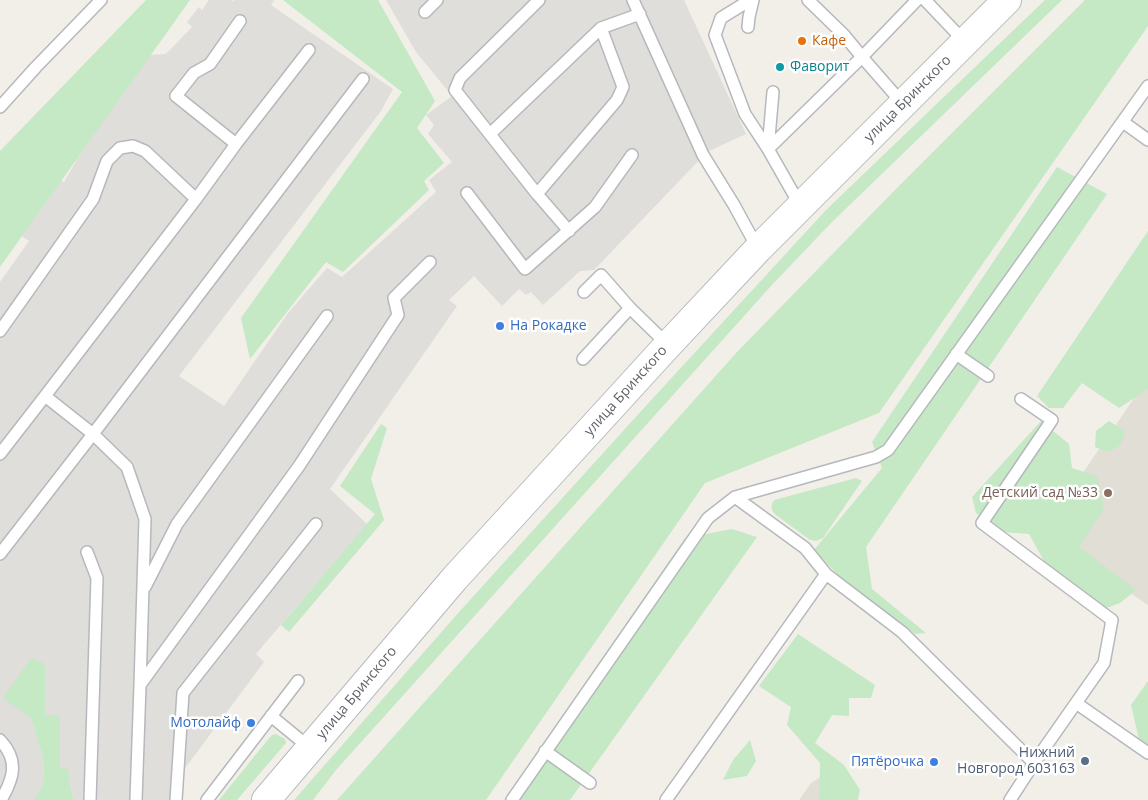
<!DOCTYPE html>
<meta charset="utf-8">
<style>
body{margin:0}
canvas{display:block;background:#f1efe8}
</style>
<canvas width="1148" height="800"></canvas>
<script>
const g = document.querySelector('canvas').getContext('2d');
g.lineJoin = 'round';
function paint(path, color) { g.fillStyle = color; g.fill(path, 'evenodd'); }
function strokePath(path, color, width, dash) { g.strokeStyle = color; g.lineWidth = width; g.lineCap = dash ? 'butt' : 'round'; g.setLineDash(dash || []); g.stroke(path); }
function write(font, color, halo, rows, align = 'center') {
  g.font = font + ' "Open Sans",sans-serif'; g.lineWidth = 5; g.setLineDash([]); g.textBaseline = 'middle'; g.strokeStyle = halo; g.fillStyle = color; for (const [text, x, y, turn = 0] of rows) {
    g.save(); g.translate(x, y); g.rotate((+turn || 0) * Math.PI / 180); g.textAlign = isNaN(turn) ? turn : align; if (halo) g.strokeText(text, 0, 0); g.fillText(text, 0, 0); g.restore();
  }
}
paint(new Path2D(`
 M 209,0 L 231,0 L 233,1 L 235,0 L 274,0 L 271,5 L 393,89 L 381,111 L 179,376 L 224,406 L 288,313 L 327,268 L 342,277 L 436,192 L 429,180 L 452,162 L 428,134 L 434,125 L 426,115 L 452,96 L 416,52 L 386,0 L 684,0 L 746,134 L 707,152 L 594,270 L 580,271 L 543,305 L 531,292 L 526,295 L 519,289 L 502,306 L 474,276 L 449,300 L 457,306 L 330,489 L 367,524 L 256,654 L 264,662 L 183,771 L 182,800 L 74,800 L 69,779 L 69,769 L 60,769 L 60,715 L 45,715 L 45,664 L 31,718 L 44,762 L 43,784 L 34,800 L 0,800 L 0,282 L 29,241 L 22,236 L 61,180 L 64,182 L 79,156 L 149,55 L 166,54 L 192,27 L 187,22 L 199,7 L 202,10 Z`), '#e0deda');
paint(new Path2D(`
 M 1148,378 L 1148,605 L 1042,532 Z
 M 819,778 L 828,781 L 851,800 L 799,800 L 811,783 Z`), '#e1ded6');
paint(new Path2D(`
 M 146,0 L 190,0 L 0,267 L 0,151 Z
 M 283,0 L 378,0 L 435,101 L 417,128 L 444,163 L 424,181 L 429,190 L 343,272 L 326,262 L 250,359 L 241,318 L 402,92 Z
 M 1045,0 L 1062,0 L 831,223 L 771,286 L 336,770 L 313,800 L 294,800 L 460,611 L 643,409 L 826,210 Z
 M 1085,0 L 1148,0 L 1148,26 L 879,413 L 705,483 L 486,800 L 337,800 L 737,352 L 892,193 Z
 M 1057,167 L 1107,194 L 866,547 L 872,589 L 926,633 L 915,634 L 845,582 L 814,550 L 882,468 L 872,442 Z
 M 1148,231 L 1148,389 L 1119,408 L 1082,383 L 1063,408 L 1049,408 L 1037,396 Z
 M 1041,421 L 1069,444 L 1072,468 L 1097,476 L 1104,509 L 1079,547 L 1136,590 L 1120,603 L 1093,613 L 1059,588 L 1029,534 L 1002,532 L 976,513 L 972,497 Z
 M 1109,421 L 1125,431 L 1121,444 L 1109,452 L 1095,447 L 1096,431 Z
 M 381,424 L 387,428 L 371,479 L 384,520 L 289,632 L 281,625 L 375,514 L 340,486 Z
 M 856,478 L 862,481 L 823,538 L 816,541 L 810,540 L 776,515 C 771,510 770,506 774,500 Z
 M 732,529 L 757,537 L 570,800 L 504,800 L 685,538 Z
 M 798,634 L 875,685 L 871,698 L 849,698 L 849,716 L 832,715 L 815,743 L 844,765 L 860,790 L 858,800 L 819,800 L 820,763 L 787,725 L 791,707 L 759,686 Z
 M 31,658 L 45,664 L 45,715 L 60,715 L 60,768 L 69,769 L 69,779 L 74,800 L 34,800 L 43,784 L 44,762 L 31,718 L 3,698 Z
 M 1148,681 L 1148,749 L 1140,744 L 1131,705 Z
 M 276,734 L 285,739 L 286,743 L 237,800 L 219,800 L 266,742 L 272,735 Z
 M 750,740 L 756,761 L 747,776 L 723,780 L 733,760 Z`), '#c5e8c5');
const lane = new Path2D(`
 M 539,0 L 460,78 L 455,90 L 537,194 L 569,231
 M 633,0 L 703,155 L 734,205 L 758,249
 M 750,0 L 721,18 L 715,35 L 745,114 L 768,149 L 801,207
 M 808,0 L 844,35 L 862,57 L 903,104
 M 925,0 L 965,42
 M 425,12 L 437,0
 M 748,27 L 749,17 L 753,0
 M 0,107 L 36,67 L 101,0
 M 1123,122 L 1148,140
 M 490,134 L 601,28 L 640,14
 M 236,144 L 309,50
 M 768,149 L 862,57 L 917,0
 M 768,149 L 773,92
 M 467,193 L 525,269 L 595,207 L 632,155
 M 537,194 L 617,100 L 623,87 L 601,28
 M 584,292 L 601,275 L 630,308 L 668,345
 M 0,331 L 93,199 L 107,161 L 120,148 L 133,146 L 145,151 L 196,199
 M 956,354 L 988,376
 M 583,359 L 630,308
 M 1021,399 L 1052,420 L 982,523 L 1112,620 L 1104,663 L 1076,703
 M 0,454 L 45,396
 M 735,497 L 805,548 L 826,574 L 902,632 L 1034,763
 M 87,552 L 97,578 L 90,800
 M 0,554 L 93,434 L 363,79
 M 145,587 L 177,524 L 327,316
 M 140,685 L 299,466 L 398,315 L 394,298 L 430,262
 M 271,716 L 310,748
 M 0,740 C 19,760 14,778 1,800
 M 545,751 L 590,783
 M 136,800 L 140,685 L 145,519 L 127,467 L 93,434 L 45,396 L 196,199 L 236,144 L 176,96 L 194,73 L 210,64 L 240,21
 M 176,800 L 183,693 L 316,524
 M 207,800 L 298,681
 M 512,800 L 708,518 L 735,497 L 876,457 L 888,450 L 1148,86
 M 666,800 L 826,574
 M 1010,800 L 1034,763 L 1076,703 L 1148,753`);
const secondary = new Path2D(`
 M 266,800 L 455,578 L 668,345 L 758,249 L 1007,0`);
strokePath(lane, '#b5b8bc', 14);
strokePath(secondary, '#b6babf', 30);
strokePath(lane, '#fff', 11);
strokePath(secondary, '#fff', 28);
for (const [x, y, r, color] of [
 [802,41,5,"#e8710a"],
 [780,67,5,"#0f9aa8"],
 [500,326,5,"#3f7fe0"],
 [1108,493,5,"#8d6e63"],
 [251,723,5,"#3f7fe0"],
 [1085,761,5,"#5c6f8a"],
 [934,762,5,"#3f7fe0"]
]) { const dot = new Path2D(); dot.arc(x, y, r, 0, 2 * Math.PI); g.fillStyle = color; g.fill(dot); strokePath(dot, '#fff', 2); }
write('14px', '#c56008', '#fff', [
 ["Кафе",812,41]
], 'left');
write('14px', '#0d838f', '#fff', [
 ["Фаворит",790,67]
], 'left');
write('14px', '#5f6368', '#fff', [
 ["улица Бринского",908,99,-45],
 ["улица Бринского",626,391,-48],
 ["улица Бринского",357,693,-50]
]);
write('14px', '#366cbe', '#fff', [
 ["На Рокадке",510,326,"left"],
 ["Мотолайф",241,723],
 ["Пятёрочка",924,762]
], 'right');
write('14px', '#785e54', '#fff', [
 ["Детский сад №33",1098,493]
], 'right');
write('14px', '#4e5e75', '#fff', [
 ["Нижний",1075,753],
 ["Новгород 603163",1075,769]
], 'right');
</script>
